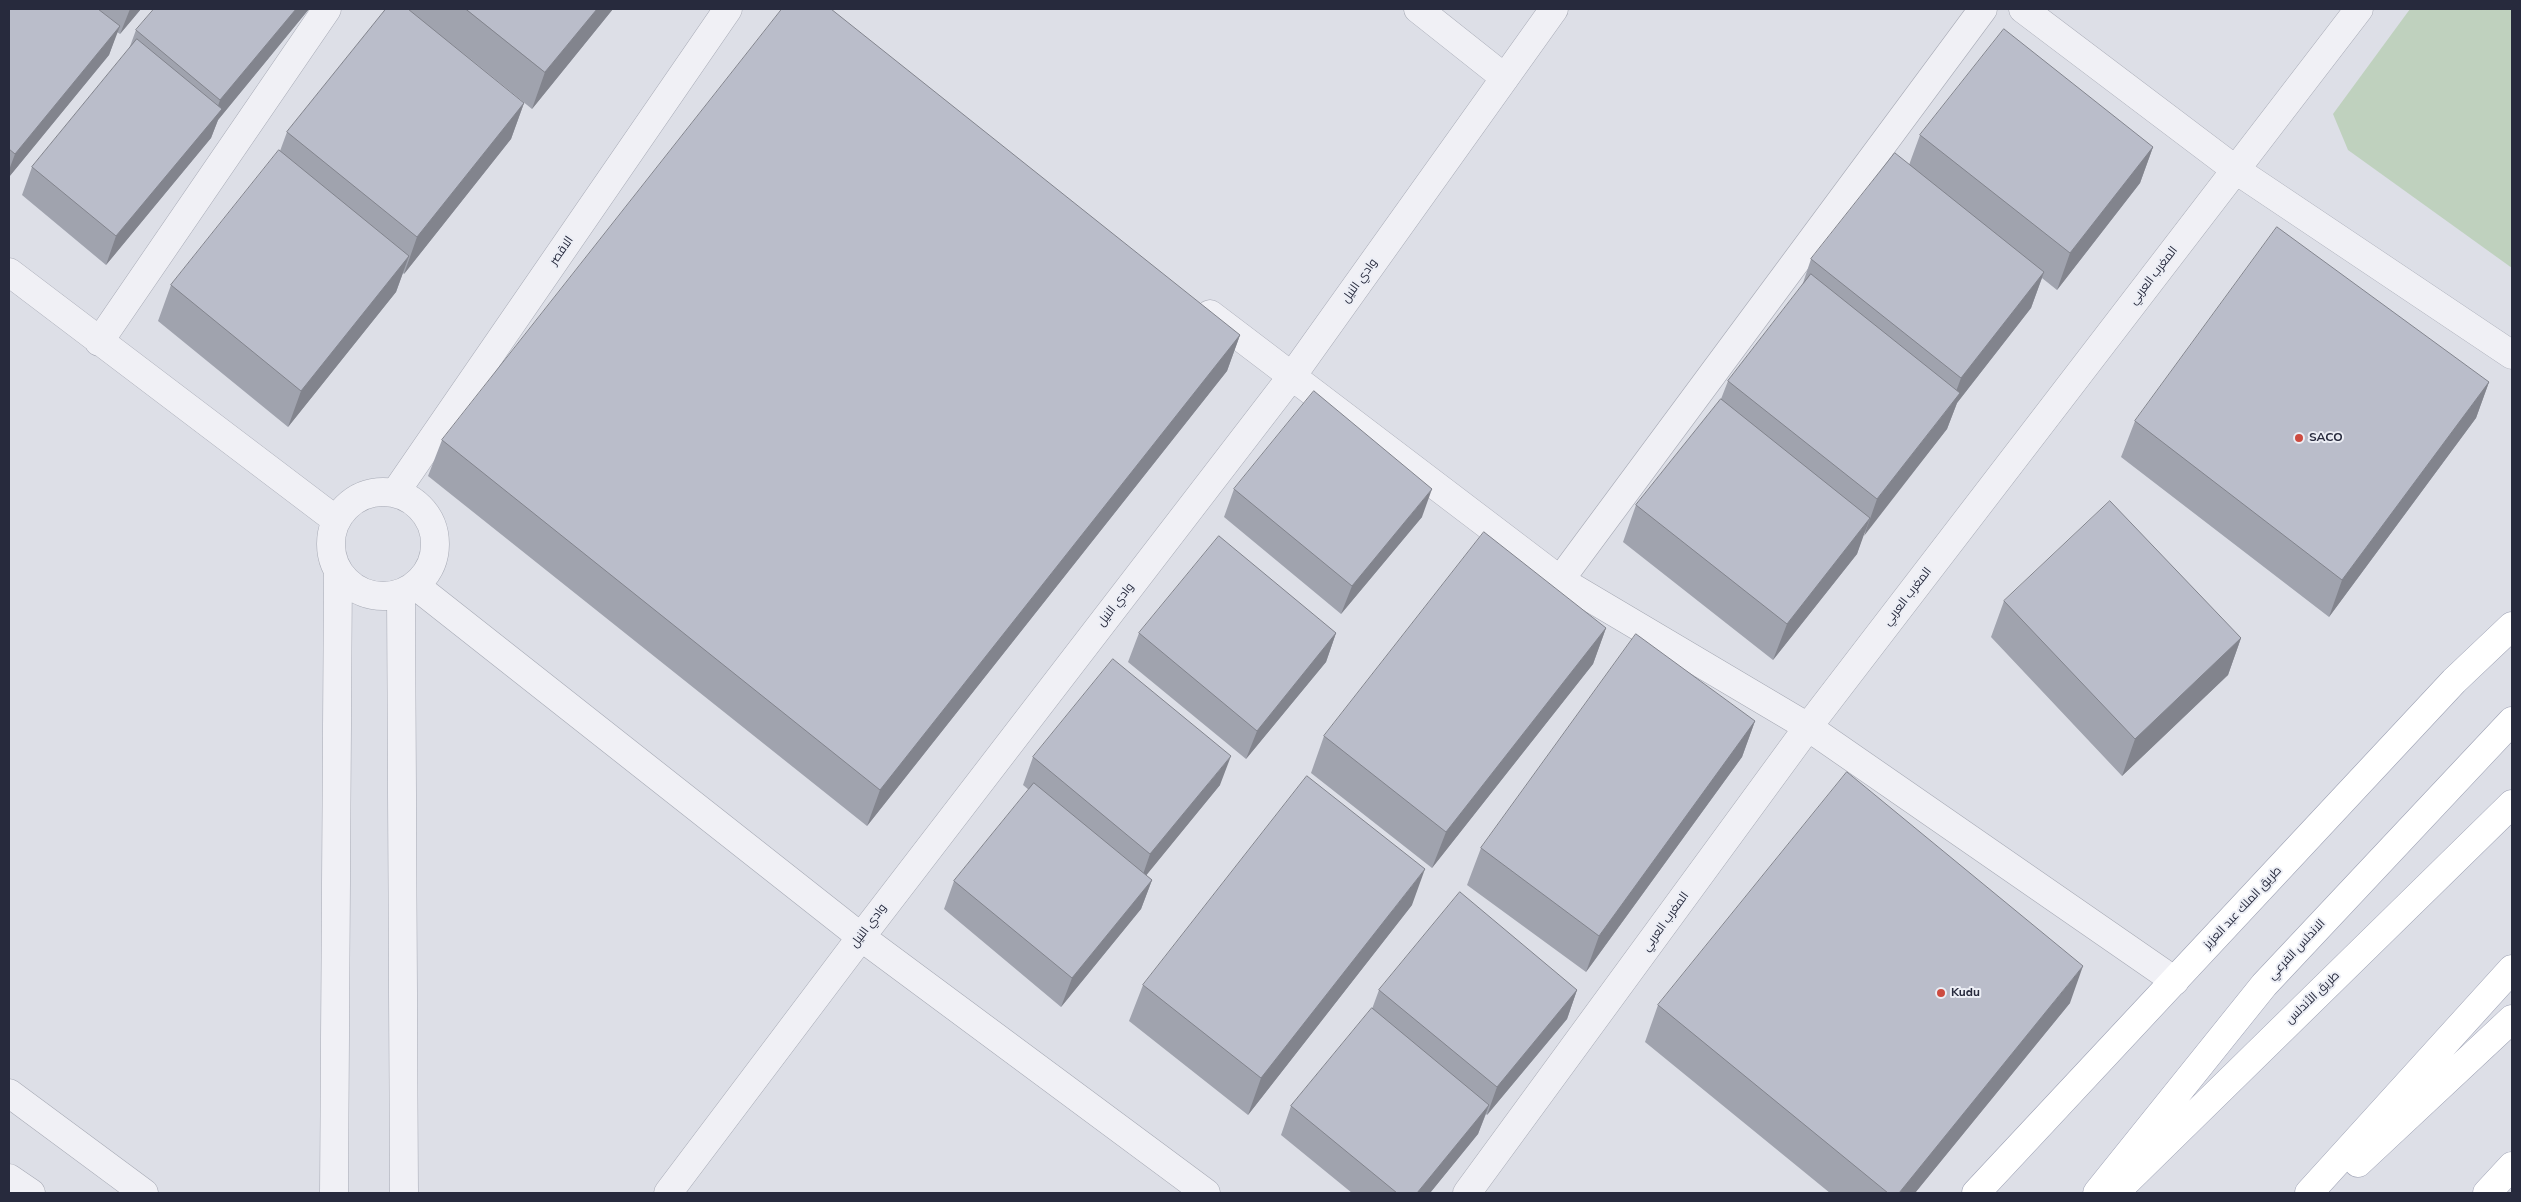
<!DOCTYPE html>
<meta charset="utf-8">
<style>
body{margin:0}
#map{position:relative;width:2521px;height:1202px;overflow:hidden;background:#dddfe7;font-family:"Nunito Sans",sans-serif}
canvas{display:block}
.frame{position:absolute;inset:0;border:10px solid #272a3d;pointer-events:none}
</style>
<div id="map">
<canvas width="2521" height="1202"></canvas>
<div class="frame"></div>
</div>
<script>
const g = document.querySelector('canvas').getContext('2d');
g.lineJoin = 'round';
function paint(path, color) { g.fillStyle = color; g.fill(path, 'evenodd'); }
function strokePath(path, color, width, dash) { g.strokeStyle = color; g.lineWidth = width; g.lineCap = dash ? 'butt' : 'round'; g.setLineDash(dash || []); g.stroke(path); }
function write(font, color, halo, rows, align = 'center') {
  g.font = font + ' "Nunito Sans",Cairo,sans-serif'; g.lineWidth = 4; g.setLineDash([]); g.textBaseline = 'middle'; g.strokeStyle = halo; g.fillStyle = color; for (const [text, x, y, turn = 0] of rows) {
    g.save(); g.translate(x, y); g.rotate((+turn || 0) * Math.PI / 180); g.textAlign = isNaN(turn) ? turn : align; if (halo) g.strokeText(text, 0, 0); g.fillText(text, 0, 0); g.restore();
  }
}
paint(new Path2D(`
 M 2410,9 L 2512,9 L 2512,268 L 2348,150 L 2333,114 Z`), '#bfd1be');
const minor = new Path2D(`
 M 1418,9 L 1505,78
 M 2023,9 L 2236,170 L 2512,355
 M 9,272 L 336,520
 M 1210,314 L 1560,580 L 1808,727 L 2175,981
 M 99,342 L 327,9
 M331 544a52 52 0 1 1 104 0a52 52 0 1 1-104 0Z
 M 395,493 L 728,9
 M 1560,580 L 1983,9
 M 416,586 L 861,937 L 1206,1193
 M 401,594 L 404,1193
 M 9,1093 L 144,1193
 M 9,1178 L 31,1193
 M 334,1193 L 338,572
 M 668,1193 L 861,937 L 1292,376 L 1554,9
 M 1467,1193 L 1808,727 L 2359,9`);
const major = new Path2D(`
 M 2358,1163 L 2512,1019
 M 2124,1184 L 2512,804
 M 1976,1193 L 2454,681 L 2512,626
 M 2097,1193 L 2264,985 L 2512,721
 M 2309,1193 L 2512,969
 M 2487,1193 L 2512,1166`);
strokePath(minor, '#a6a9b4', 29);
strokePath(major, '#9ca0b3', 29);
strokePath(minor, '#f0f0f5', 28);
strokePath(major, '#fff', 28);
paint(new Path2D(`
 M 9,9 L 141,9 L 120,34 L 117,32 L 109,55 L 9,177 Z
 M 309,9 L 218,120 L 211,138 L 106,265 L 22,195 L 32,167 L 129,49 L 136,30 Z
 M 386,9 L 613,9 L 532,109 L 447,40 L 524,103 L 511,139 L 404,274 L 403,273 L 396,292 L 288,427 L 158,321 L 171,285 L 280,151 L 287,132 Z
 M 1920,135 L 2153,147 L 2140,183 L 2057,290 L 2042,278 L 2031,308 L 1957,403 L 1947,429 L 1863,535 L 1857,554 L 1773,660 L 1623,542 L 1636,505 L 1721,399 L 1728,381 L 1802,286 L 1811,259 L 1909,165 Z
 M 1240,335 L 1227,371 L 867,826 L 428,476 L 442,440 Z
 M 2489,382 L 2476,418 L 2329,617 L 2121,457 L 2135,421 Z
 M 1234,489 L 1422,517 L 1341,614 L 1224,517 Z
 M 2004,601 L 2241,638 L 2228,675 L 2122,776 L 1991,637 Z
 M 1606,628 L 1593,664 L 1432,868 L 1311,773 L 1324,736 Z
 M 1139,633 L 1336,633 L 1326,662 L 1246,759 L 1128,662 Z
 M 1755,721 L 1742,757 L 1586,972 L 1467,885 L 1481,848 Z
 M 1033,757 L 1220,785 L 1146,875 L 1152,880 L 1141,909 L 1061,1007 L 944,909 L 954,881 L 1029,790 L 1023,785 Z
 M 1412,905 L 1248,1115 L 1129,1021 L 1143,985 Z
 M 1379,990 L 1577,990 L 1567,1019 L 1487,1115 L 1486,1114 L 1478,1134 L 1430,1193 L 1352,1193 L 1281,1135 L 1291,1106 L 1372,1009 Z
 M 2070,1003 L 1915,1193 L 1830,1193 L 1645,1042 L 1658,1005 Z`), '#a0a3ae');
paint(new Path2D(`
 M 130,9 L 141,9 L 120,34 Z
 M 296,9 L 309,9 L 218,120 L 211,138 L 106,265 L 116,236 L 214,118 L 220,100 Z
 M 597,9 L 613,9 L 532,109 L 545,72 Z
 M 120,26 L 109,55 L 9,177 L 9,170 L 15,154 Z
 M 524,103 L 511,139 L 404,274 L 417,237 Z
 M 2153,147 L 2140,183 L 2057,290 L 2070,253 Z
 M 409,256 L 396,292 L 288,427 L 301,391 Z
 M 2044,272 L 2031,308 L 1957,403 L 1947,429 L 1864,536 L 1877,499 L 1951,405 L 1961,378 Z
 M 1240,335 L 1227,371 L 867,826 L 880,790 Z
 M 2489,382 L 2476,418 L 2329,617 L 2342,580 Z
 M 1432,489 L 1422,517 L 1341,614 L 1352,586 Z
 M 1870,518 L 1857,554 L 1773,660 L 1787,624 Z
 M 1606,628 L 1593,664 L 1432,868 L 1446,832 Z
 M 1336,633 L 1326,662 L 1246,759 L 1257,731 Z
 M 2241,638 L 2228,675 L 2122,776 L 2135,739 Z
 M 1755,721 L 1742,757 L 1586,972 L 1599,936 Z
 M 1231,756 L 1220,785 L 1140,883 L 1150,854 Z
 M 1425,869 L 1412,905 L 1248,1115 L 1261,1078 Z
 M 1152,880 L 1141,909 L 1061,1007 L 1072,978 Z
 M 2083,966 L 2070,1003 L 1915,1193 L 1899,1193 Z
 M 1577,990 L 1567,1019 L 1487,1115 L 1497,1087 Z
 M 1489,1105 L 1478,1134 L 1430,1193 L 1417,1193 Z`), '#82848d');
const building = new Path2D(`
 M 9,9 L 98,9 L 120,26 L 15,154 L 9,149 Z
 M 154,9 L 296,9 L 220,100 L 136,30 Z
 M 386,9 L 408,9 L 524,103 L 417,237 L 287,132 Z
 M 466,9 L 597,9 L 545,72 Z
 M 782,9 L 831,9 L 1240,335 L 880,790 L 442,440 Z
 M 2004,29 L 2153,147 L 2070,253 L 1920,135 Z
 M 137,39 L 222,109 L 116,236 L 32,167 Z
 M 279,150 L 409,256 L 301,391 L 171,285 Z
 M 1895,153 L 2044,272 L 1961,378 L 1811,259 Z
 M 2277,227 L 2489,382 L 2342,580 L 2135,421 Z
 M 1811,274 L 1960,393 L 1877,499 L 1728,381 Z
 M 1314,391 L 1432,489 L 1352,586 L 1234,489 Z
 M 1721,399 L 1870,518 L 1787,624 L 1636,505 Z
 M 2110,501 L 2241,638 L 2135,739 L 2004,601 Z
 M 1484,532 L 1606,628 L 1446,832 L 1324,736 Z
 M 1219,536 L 1336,633 L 1257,731 L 1139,633 Z
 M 1636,634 L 1755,721 L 1599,936 L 1481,848 Z
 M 1113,659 L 1231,756 L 1150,854 L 1033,757 Z
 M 1847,772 L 2083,966 L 1899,1193 L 1888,1193 L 1658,1005 Z
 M 1307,776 L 1425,869 L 1261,1078 L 1143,985 Z
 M 1034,783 L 1152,880 L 1072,978 L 954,881 Z
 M 1460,892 L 1577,990 L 1497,1087 L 1379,990 Z
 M 1372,1008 L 1489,1105 L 1417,1193 L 1397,1193 L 1291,1106 Z`);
paint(building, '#babdca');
strokePath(building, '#82848d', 1);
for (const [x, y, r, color] of [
 [2299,438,5,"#cd4b40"],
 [1941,993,5,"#cd4b40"]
]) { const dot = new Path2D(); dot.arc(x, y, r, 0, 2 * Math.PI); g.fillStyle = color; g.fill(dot); strokePath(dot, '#eceef5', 2); }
write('12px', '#272a3d', '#eceef5', [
 ["الاقصر",562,251,-55],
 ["المغرب العربي",2154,276,-52],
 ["وادي النيل",1360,281,-54],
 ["المغرب العربي",1908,597,-52],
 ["وادي النيل",1116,605,-52],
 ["طريق الملك عبد العزيز",2243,908,-47],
 ["المغرب العربي",1666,922,-54],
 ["وادي النيل",869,926,-53],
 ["الاندلس الفرعي",2297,950,-47],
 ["طريق الأندلس",2313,998,-44]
]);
write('bold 12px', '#272a3d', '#eceef5', [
 ["SACO",2309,438],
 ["Kudu",1951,993]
], 'left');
</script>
